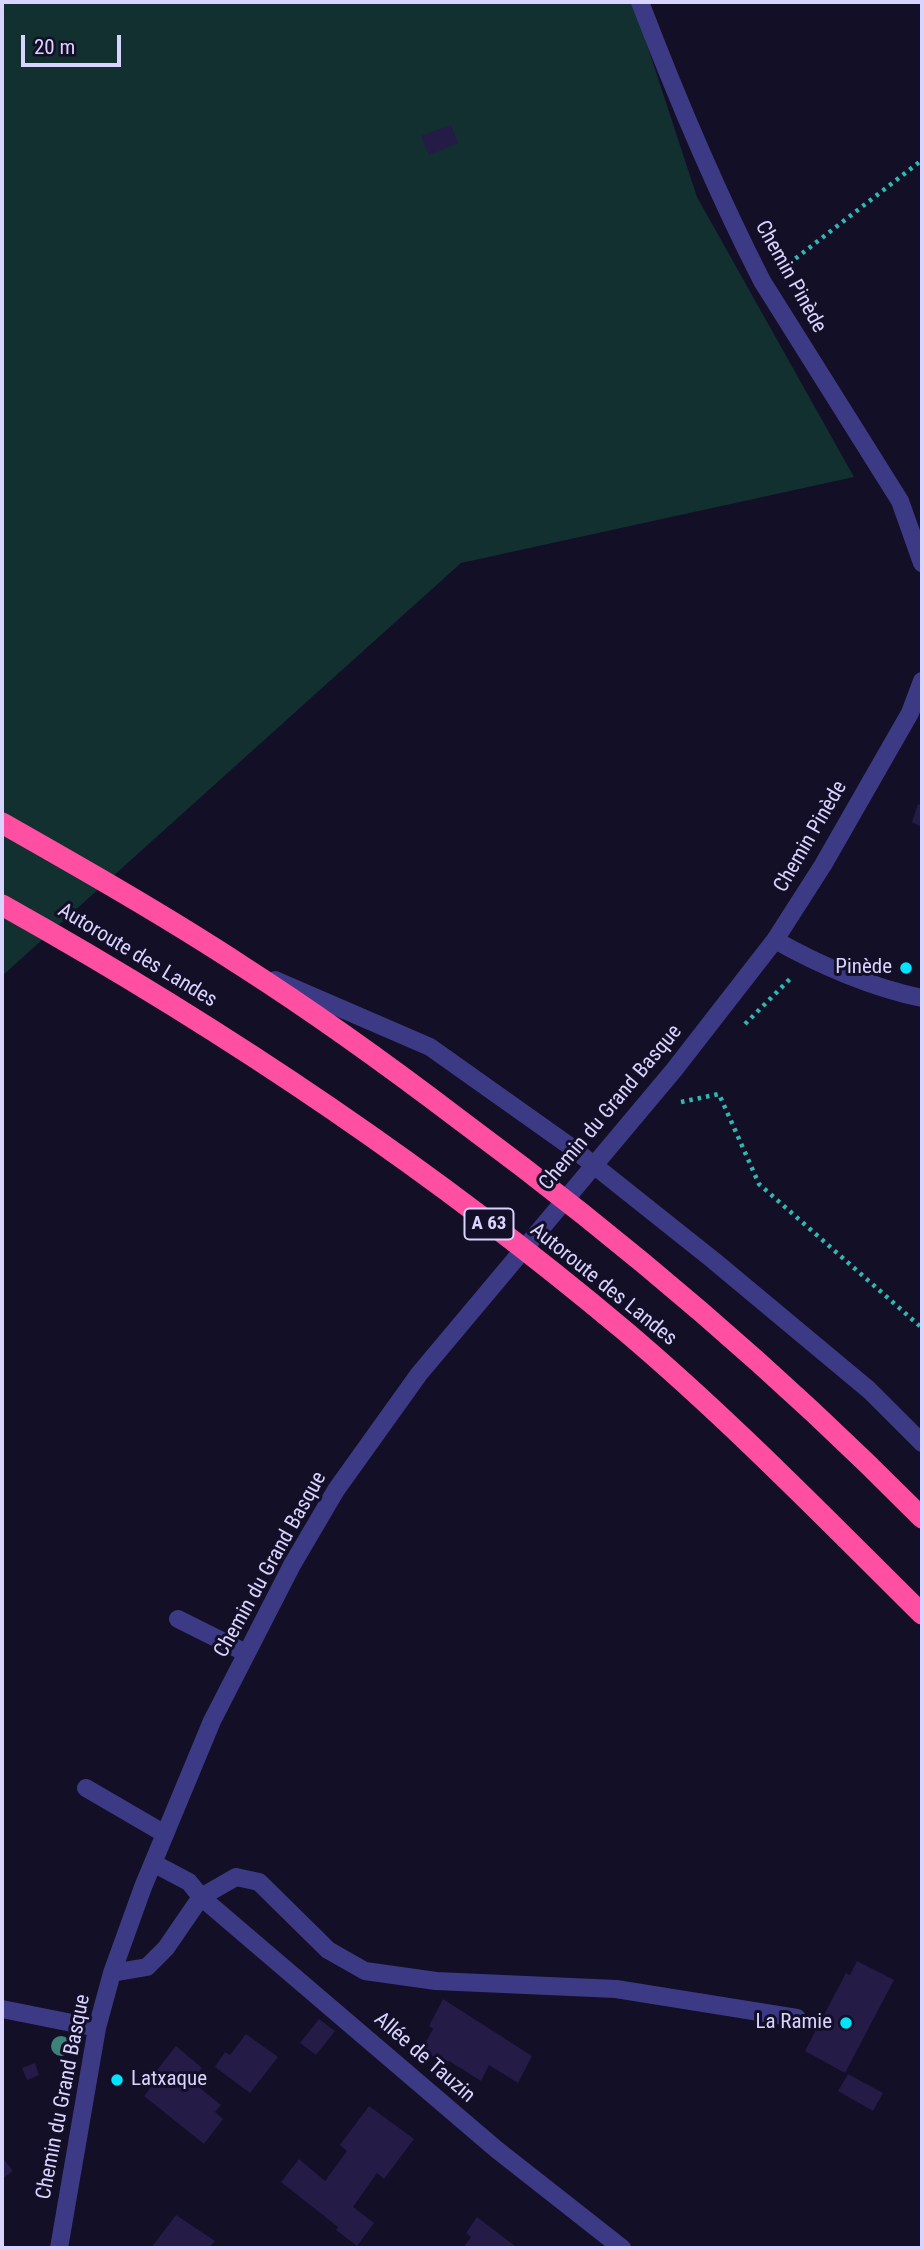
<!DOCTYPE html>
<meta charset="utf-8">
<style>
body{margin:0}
#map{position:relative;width:924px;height:2250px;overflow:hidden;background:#130f26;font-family:"Roboto Condensed",sans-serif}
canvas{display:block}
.frame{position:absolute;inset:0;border:4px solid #d9d4ff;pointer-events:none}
.scale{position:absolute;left:21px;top:35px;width:100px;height:32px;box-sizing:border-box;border:4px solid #d9d4ff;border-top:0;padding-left:9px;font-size:21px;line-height:24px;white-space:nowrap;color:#d9d4ff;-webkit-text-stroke:5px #130f26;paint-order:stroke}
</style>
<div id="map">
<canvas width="924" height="2250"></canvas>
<div class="frame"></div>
<div class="scale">20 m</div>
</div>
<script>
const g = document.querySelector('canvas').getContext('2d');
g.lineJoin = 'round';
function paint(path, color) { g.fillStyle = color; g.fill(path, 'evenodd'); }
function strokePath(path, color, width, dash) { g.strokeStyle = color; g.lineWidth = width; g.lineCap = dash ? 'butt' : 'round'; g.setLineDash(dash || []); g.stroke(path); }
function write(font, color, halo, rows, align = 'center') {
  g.font = font + ' "Roboto Condensed",sans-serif'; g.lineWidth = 6; g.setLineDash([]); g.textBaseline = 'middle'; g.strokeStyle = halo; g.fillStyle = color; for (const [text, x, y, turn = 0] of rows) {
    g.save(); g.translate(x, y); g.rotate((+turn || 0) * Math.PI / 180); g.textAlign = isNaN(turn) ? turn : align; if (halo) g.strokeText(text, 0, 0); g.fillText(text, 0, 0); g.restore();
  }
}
paint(new Path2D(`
 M 2,2 L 633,2 L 697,197 L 854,477 L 461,563 L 2,976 Z`), '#12302f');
paint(new Path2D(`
 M 451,125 L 458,143 L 429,155 L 421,136 Z
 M 918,804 L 922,806 L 922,827 L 912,822 Z
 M 857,1961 L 894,1980 L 845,2073 L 805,2051 L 846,1973 L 850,1975 Z
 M 443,1999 L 532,2056 L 518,2083 L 489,2065 L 481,2081 L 449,2061 L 447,2065 L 422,2049 L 433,2029 L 429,2026 Z
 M 319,2019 L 335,2031 L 316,2055 L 300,2043 Z
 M 246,2034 L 278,2057 L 250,2093 L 215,2067 L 225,2052 L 230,2055 Z
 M 176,2046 L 202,2068 L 191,2081 L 221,2105 L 215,2112 L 223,2119 L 204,2144 L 144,2096 L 161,2074 L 157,2070 Z
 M 35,2063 L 39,2075 L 27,2080 L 22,2068 Z
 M 848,2074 L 883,2093 L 873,2111 L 838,2091 Z
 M 369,2106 L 414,2139 L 384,2179 L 377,2173 L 353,2207 L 374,2223 L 357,2246 L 336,2230 L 338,2227 L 281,2182 L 299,2159 L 325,2181 L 347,2151 L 340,2145 Z
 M 2,2157 L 13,2171 L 2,2179 Z
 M 176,2215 L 215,2241 L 209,2248 L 151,2248 Z
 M 477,2217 L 515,2246 L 513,2248 L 463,2248 L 471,2237 L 466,2233 Z`), '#241b47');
strokePath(new Path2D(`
 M 782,269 L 922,160
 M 745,1024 L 791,978
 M 681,1102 L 719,1094 L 759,1184 L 922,1328`), '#2fb8b0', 4.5, [3.5, 5]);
strokePath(new Path2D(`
 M 275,980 L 430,1047 L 571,1147 L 713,1260 L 869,1390 L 922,1443
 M 178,1619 L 246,1653
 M 86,1788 L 165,1834
 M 201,1897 L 236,1877 L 259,1882 L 328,1950 L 365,1971 L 436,1981 L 616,1989 L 797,2018`), '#3d3a85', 18);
strokePath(new Path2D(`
 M 640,2 C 676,96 716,191 762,281 L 900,501 L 922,563
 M 775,940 C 819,965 873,988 922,998
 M 201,1897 L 496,2149 L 622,2248
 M 112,1973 L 147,1967 L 166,1948 L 201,1897 L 189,1882 L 153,1863
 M 2,2009 L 97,2028
 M 59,2248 L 97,2028 L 112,1973 L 143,1887 L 212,1721 L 292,1565 L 336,1490 L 419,1374 L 674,1070 L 775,940 L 823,865 L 910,713 L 922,681`), '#3d3a85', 18);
strokePath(new Path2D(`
 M 2,823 C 83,869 164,915 242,966 C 317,1014 389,1066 460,1120 C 624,1241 779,1373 922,1518
 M 2,905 C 222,1028 432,1169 625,1331 C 730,1420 825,1518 922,1614`), '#ff4fa3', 21);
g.fillStyle = '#3d827b';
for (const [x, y] of [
 [61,2046]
]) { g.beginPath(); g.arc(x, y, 10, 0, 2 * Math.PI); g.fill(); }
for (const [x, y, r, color] of [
 [906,968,7,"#00e5ff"],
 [846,2023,7,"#00e5ff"],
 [117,2080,7,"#00e5ff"]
]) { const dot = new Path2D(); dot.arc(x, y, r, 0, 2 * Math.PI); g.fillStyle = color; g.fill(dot); strokePath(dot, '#130f26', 2.5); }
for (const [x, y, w] of [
 [489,1224,49]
]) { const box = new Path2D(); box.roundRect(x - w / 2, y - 15.5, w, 31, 5); g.fillStyle = '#130f26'; g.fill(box); strokePath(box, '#d9d4ff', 2); }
write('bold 19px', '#d9d4ff', null, [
 ["A 63",489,1224]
]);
write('21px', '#d9d4ff', '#130f26', [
 ["Chemin Pinède",790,277,61],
 ["Chemin Pinède",811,837,-60],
 ["Autoroute des Landes",137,956,31],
 ["Chemin du Grand Basque",611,1108,-50],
 ["Autoroute des Landes",603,1285,39],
 ["Chemin du Grand Basque",271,1565,-61],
 ["Allée de Tauzin",424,2058,41],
 ["Chemin du Grand Basque",64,2097,-79]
]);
write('21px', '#d9d4ff', '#130f26', [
 ["Pinède",892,968],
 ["La Ramie",832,2023],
 ["Latxaque",131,2080,"left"]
], 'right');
</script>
